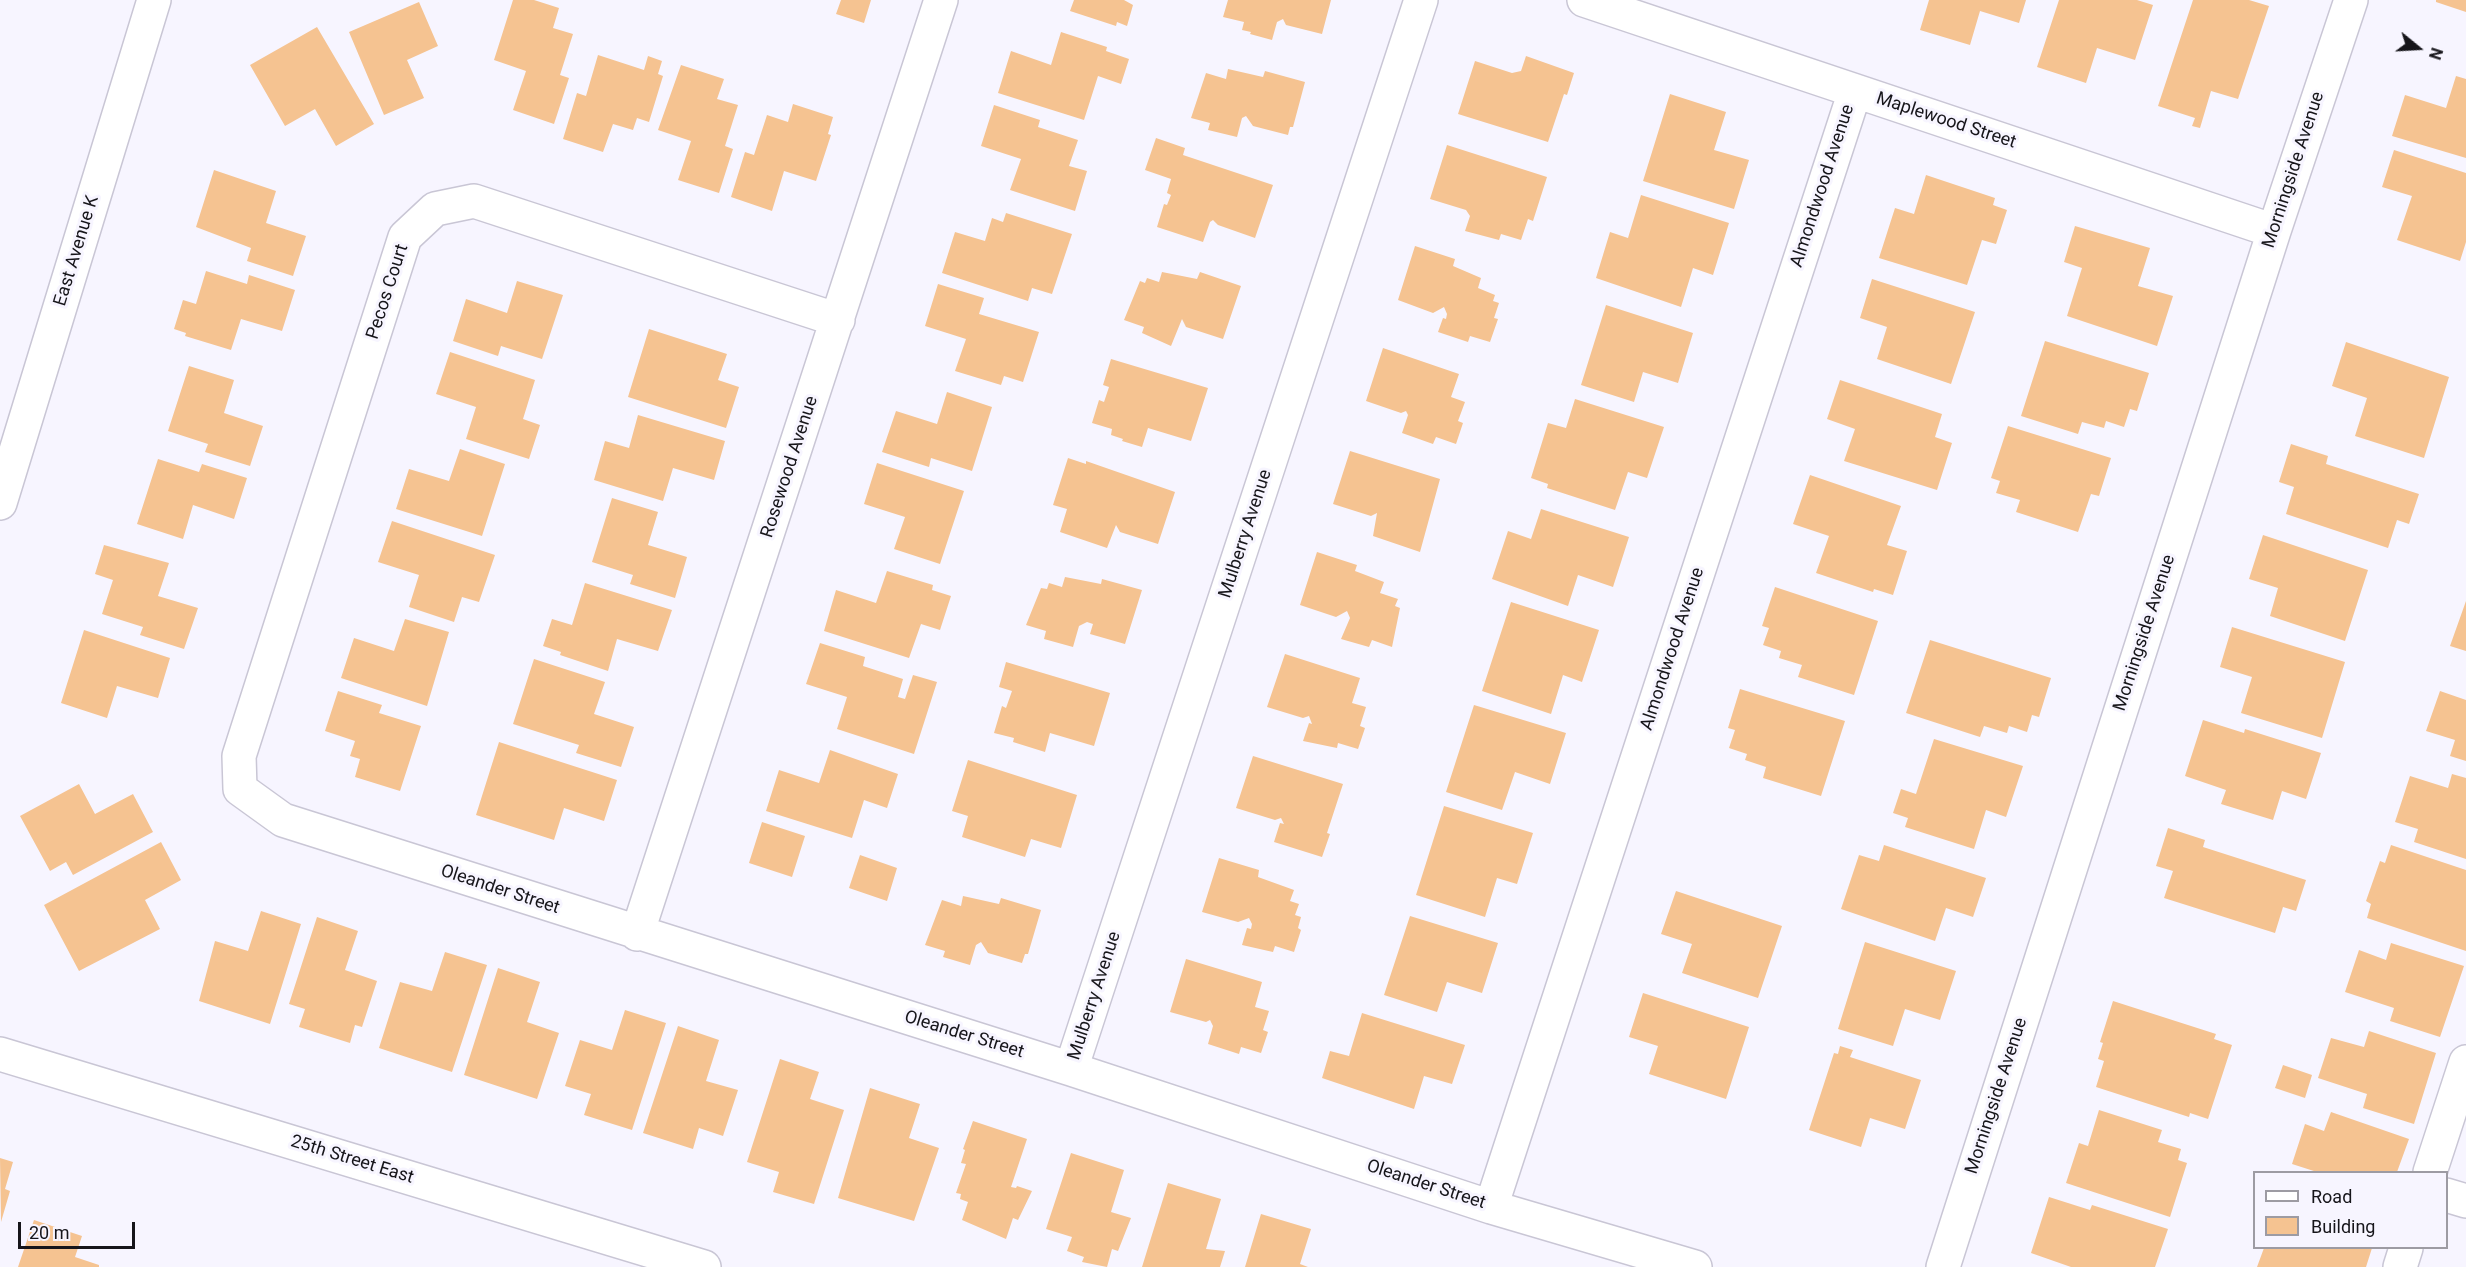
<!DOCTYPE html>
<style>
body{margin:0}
#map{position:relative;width:2466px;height:1267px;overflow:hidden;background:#f7f5ff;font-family:Roboto,sans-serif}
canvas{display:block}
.legend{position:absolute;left:2253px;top:1171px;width:195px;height:78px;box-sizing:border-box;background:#f7f5ff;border:2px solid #9d9ba3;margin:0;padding:8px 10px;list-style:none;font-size:18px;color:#16151a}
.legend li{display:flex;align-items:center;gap:12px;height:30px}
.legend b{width:30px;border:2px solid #9d9ba3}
.north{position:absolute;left:2388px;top:18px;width:60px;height:60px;-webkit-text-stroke:4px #f7f5ff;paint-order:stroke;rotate:108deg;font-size:16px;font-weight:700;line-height:24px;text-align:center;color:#16151a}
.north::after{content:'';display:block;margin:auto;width:21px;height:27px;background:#16151a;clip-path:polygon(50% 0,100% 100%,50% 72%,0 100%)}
.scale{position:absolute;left:18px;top:1222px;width:117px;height:27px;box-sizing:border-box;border:3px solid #16151a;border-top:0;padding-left:8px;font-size:18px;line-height:21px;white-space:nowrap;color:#16151a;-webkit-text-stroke:4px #f7f5ff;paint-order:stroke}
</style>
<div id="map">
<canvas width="2466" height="1267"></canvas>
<ul class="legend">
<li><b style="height:8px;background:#fff"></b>Road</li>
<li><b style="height:16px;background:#f5c391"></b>Building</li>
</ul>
<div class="north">N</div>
<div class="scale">20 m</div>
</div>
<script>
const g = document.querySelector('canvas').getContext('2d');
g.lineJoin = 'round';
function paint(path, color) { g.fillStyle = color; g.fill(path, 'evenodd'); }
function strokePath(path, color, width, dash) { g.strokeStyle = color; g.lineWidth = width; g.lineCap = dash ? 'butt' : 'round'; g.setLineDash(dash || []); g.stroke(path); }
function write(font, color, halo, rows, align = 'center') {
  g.font = font + ' Roboto,sans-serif'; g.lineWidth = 6; g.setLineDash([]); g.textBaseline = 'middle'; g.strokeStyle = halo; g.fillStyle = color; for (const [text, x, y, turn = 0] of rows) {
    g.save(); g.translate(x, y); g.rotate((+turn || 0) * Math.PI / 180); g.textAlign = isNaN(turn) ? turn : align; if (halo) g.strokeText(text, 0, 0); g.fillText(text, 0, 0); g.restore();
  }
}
paint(new Path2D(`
 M 513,0 L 534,0 L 559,8 L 553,28 L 573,34 L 560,75 L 569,78 L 554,124 L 513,110 L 526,71 L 494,60 Z
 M 841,0 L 871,0 L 864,23 L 836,14 Z
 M 1074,0 L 1124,0 L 1133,5 L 1127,26 L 1117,22 L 1116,26 L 1070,11 Z
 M 1228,0 L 1331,0 L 1322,34 L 1286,25 L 1283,19 L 1277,22 L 1272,40 L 1250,34 L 1251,32 L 1242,30 L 1244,22 L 1223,17 Z
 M 1929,0 L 2026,0 L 2019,23 L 1980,11 L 1970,45 L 1920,30 Z
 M 2059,0 L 2137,0 L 2153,5 L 2135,60 L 2097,48 L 2086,83 L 2037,67 Z
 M 2193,0 L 2249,0 L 2269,6 L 2238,99 L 2211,91 L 2200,128 L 2192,126 L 2195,118 L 2158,106 Z
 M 2436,0 L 2466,0 L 2466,12 L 2436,2 Z
 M 419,2 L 438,46 L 407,60 L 424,98 L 384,115 L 349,32 Z
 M 317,27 L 374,124 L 336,146 L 315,109 L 285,126 L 250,65 Z
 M 1061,32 L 1107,47 L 1106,51 L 1129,59 L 1121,84 L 1098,76 L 1084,120 L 998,93 L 1011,51 L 1051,65 Z
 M 598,55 L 644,70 L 648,56 L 662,61 L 658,74 L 663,76 L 649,122 L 637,118 L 633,130 L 613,124 L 603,152 L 563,139 L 577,93 L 586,96 Z
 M 1526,56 L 1574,73 L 1567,95 L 1564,94 L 1548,142 L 1458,114 L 1475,61 L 1512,73 L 1521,71 Z
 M 681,65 L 724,79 L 717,99 L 738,105 L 725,146 L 733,149 L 719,193 L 678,180 L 691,141 L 658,130 Z
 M 1228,69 L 1263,77 L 1265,71 L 1305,82 L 1293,127 L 1290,127 L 1288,135 L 1253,126 L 1246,116 L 1242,118 L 1237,137 L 1208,130 L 1210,123 L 1191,118 L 1206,73 L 1226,79 Z
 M 2456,76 L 2466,79 L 2466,158 L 2392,136 L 2405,95 L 2446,108 Z
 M 1670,94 L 1726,112 L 1714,150 L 1749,160 L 1734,209 L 1643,181 Z
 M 793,104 L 833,117 L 828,134 L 831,135 L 816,181 L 784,171 L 772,211 L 731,197 L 745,152 L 754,155 L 767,115 L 788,122 Z
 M 994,105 L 1040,120 L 1038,127 L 1078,140 L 1069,166 L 1087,171 L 1075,211 L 1010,190 L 1021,159 L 981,146 Z
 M 1156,138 L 1185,148 L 1183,155 L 1273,185 L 1255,238 L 1218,225 L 1213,220 L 1210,222 L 1203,242 L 1157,227 L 1164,204 L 1167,205 L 1171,195 L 1167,193 L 1171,179 L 1145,170 Z
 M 1447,145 L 1547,177 L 1533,221 L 1528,219 L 1521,240 L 1501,234 L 1499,240 L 1465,231 L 1470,216 L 1466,210 L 1430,199 Z
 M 2394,150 L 2466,173 L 2466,242 L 2460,261 L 2397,240 L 2412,196 L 2382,187 Z
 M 214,170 L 276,191 L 266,223 L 306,236 L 293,276 L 247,261 L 251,248 L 196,227 Z
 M 1926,175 L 1995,198 L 1993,205 L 2007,210 L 1996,244 L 1982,240 L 1967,285 L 1879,258 L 1895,208 L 1914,214 Z
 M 1641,195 L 1729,223 L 1713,275 L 1693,268 L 1681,307 L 1596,278 L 1610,232 L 1628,238 Z
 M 1006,213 L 1072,234 L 1052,294 L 1032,288 L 1028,301 L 942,273 L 955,232 L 985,241 L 992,218 L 1003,222 Z
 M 2075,226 L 2150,248 L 2138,286 L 2173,296 L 2157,346 L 2067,316 L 2082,268 L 2064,262 Z
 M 1415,246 L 1455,259 L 1453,266 L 1481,278 L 1478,288 L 1495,295 L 1493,301 L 1499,303 L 1494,318 L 1498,319 L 1490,342 L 1470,336 L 1468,342 L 1438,332 L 1443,318 L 1446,319 L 1447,314 L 1444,307 L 1433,313 L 1398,300 Z
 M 206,271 L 247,284 L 249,275 L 295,290 L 282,331 L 241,319 L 231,350 L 185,336 L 186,333 L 174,329 L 183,300 L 196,304 Z
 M 1162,272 L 1197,279 L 1200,272 L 1241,286 L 1223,339 L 1186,327 L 1182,319 L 1171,346 L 1142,333 L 1144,327 L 1124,320 L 1140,281 L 1145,283 L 1147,278 L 1159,282 Z
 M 1872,279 L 1975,312 L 1951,384 L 1877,359 L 1887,327 L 1860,318 Z
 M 517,281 L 563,295 L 542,359 L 501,346 L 498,356 L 453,341 L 466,299 L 507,313 Z
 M 938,284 L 984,298 L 979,314 L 1039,332 L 1023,382 L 1004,376 L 1001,385 L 955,371 L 966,339 L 925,326 Z
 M 1606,305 L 1693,333 L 1678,383 L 1643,372 L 1634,402 L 1581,385 Z
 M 649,329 L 727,354 L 718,380 L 739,387 L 726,428 L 628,397 Z
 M 2045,341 L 2149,373 L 2137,411 L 2130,409 L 2124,427 L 2106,421 L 2104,428 L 2082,422 L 2078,434 L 2021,416 Z
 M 2346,342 L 2449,377 L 2424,458 L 2355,436 L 2367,398 L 2332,386 Z
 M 1383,348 L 1459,374 L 1451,397 L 1465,402 L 1458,421 L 1463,423 L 1456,444 L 1436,437 L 1433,444 L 1402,433 L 1408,415 L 1406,411 L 1401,413 L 1366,401 Z
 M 450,352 L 535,380 L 523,419 L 540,425 L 529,459 L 466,439 L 476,407 L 436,394 Z
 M 1111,359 L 1208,388 L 1191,441 L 1148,428 L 1142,447 L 1122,441 L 1123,439 L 1111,435 L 1112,429 L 1092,423 L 1099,400 L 1104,402 L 1109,387 L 1103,385 Z
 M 189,366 L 234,380 L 224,413 L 263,426 L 250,466 L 205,452 L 208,444 L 168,431 Z
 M 1840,380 L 1942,414 L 1935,437 L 1952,443 L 1937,490 L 1844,461 L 1855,429 L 1827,419 Z
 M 947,392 L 992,407 L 972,471 L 931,458 L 929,467 L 882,452 L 896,411 L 937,424 Z
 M 1575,399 L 1664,427 L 1647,478 L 1628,472 L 1615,510 L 1547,488 L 1548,484 L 1531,478 L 1548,423 L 1566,428 Z
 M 638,415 L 725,441 L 714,480 L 673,468 L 663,501 L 594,480 L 605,441 L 629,448 Z
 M 2008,426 L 2111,458 L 2099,496 L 2091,494 L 2078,532 L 2016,512 L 2020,500 L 1996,493 L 2000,481 L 1991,478 Z
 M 2291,444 L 2328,456 L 2326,464 L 2419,494 L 2409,524 L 2397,520 L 2388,548 L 2286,514 L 2294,487 L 2279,482 Z
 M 460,449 L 505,464 L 482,536 L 396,509 L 409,469 L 449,481 Z
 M 1350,451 L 1440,479 L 1420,552 L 1373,536 L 1377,513 L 1371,516 L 1333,504 Z
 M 1068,458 L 1086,464 L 1086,461 L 1175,492 L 1158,544 L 1120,532 L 1116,525 L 1107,548 L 1060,532 L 1067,509 L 1053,505 Z
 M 158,459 L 199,472 L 202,464 L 247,478 L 234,519 L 193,505 L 183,539 L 137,524 Z
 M 877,463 L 964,491 L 940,564 L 894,549 L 905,517 L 864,504 Z
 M 1810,475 L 1901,506 L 1887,545 L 1907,551 L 1893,595 L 1874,589 L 1873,592 L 1816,573 L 1829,536 L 1793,524 Z
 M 612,498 L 658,512 L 648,545 L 687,557 L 675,598 L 630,584 L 633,575 L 592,562 Z
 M 1541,509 L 1629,537 L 1613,587 L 1578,575 L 1568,606 L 1492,579 L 1508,531 L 1531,539 Z
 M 392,521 L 495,555 L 479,602 L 462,597 L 454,622 L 409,607 L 419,575 L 378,562 Z
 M 2263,535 L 2368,570 L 2345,641 L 2270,616 L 2278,588 L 2249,579 Z
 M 104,545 L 169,563 L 158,596 L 198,608 L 184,649 L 140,635 L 143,627 L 102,614 L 113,580 L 95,574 Z
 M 1317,552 L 1357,565 L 1355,571 L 1384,582 L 1380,593 L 1398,599 L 1395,606 L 1400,608 L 1392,647 L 1372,640 L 1369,647 L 1341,639 L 1350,618 L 1347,611 L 1336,617 L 1300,605 Z
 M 887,571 L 933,585 L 932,590 L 951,596 L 940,630 L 921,624 L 909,658 L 824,631 L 836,590 L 876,603 Z
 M 1065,577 L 1101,584 L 1102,579 L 1142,590 L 1125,644 L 1090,634 L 1093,624 L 1087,622 L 1079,626 L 1073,647 L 1044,639 L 1046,631 L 1026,625 L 1041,588 L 1047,589 L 1049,583 L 1062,587 Z
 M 585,583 L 672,610 L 658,651 L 617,639 L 608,671 L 560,655 L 561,652 L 543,646 L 552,619 L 572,625 Z
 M 1775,587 L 1878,621 L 1854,695 L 1798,677 L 1802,665 L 1779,658 L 1781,651 L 1763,645 L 1769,628 L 1762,626 Z
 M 2466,601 L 2466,651 L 2450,646 Z
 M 1511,602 L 1599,630 L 1582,682 L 1563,675 L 1551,714 L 1482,691 Z
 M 405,619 L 449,632 L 427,706 L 341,678 L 354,638 L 394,651 Z
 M 2232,627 L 2345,662 L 2322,738 L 2241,713 L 2252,677 L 2220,667 Z
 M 84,630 L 170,658 L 158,698 L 117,686 L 107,718 L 61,703 Z
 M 1930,640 L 2051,678 L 2039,717 L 2032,715 L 2027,732 L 2009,726 L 2007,733 L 1984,726 L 1980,737 L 1906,713 Z
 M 820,643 L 865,657 L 863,666 L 903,679 L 898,697 L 905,699 L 913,675 L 937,682 L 914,754 L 837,729 L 847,697 L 806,684 Z
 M 1285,654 L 1360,678 L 1352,703 L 1366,707 L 1360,726 L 1365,728 L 1358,749 L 1338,743 L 1337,748 L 1303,741 L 1309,723 L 1312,724 L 1309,716 L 1303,718 L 1267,707 Z
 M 534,659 L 605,682 L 594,714 L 634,727 L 621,767 L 576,753 L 579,745 L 513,724 Z
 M 1006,662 L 1110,693 L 1094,746 L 1050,733 L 1045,752 L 1013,742 L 1014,738 L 994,733 L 1002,706 L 1006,708 L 1012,691 L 999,687 Z
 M 1740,689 L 1845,721 L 1821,796 L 1763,778 L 1766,767 L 1745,760 L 1747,754 L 1729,748 L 1735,730 L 1728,728 Z
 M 338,691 L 382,705 L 379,713 L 421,726 L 400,791 L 355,777 L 360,759 L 350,756 L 355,741 L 325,731 Z
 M 2440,691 L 2466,700 L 2466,761 L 2450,756 L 2455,740 L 2426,731 Z
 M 1474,705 L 1566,733 L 1550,784 L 1515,772 L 1502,810 L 1446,792 Z
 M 2203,720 L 2244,733 L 2245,729 L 2321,753 L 2306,799 L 2282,791 L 2273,820 L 2221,804 L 2226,790 L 2185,776 Z
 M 1934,739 L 2023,766 L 2006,817 L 1986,810 L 1974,849 L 1905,827 L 1908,818 L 1893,813 L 1901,789 L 1916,794 Z
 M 499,742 L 617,780 L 604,821 L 564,808 L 554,840 L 476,815 Z
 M 830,750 L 898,774 L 887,808 L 864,800 L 852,838 L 766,811 L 779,770 L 819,783 Z
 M 1253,756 L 1343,784 L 1327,833 L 1330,834 L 1322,857 L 1274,842 L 1280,823 L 1284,824 L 1281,818 L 1275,820 L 1236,808 Z
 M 968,760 L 1077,795 L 1061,848 L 1031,839 L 1025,857 L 962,837 L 968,816 L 952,811 Z
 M 2452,774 L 2466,778 L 2466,859 L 2414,842 L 2418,829 L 2395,822 L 2410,776 L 2448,788 Z
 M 79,784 L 95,814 L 133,794 L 153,832 L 73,875 L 66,862 L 50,871 L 20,816 Z
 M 1444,806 L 1533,833 L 1517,884 L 1497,878 L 1485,917 L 1416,895 Z
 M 762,822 L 805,836 L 792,877 L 749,863 Z
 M 2168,828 L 2205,840 L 2203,847 L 2306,880 L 2296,911 L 2283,907 L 2275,933 L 2164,898 L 2173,871 L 2156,866 Z
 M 161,842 L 181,880 L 145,900 L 160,929 L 79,971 L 44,905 Z
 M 1884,845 L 1986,878 L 1973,917 L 1946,908 L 1935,941 L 1841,909 L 1859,855 L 1879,861 Z
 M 2391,845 L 2466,870 L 2466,951 L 2367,918 L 2371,904 L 2366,901 L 2380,861 L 2385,863 Z
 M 860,855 L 897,868 L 887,901 L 849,888 Z
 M 1219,858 L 1259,870 L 1258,877 L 1294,890 L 1290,901 L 1299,904 L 1295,915 L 1301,917 L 1298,928 L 1301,930 L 1294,952 L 1275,946 L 1273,952 L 1242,945 L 1247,928 L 1251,929 L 1252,924 L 1249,918 L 1238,922 L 1202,912 Z
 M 1676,891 L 1782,926 L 1758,998 L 1682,973 L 1692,944 L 1661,934 Z
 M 963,896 L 999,904 L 1001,898 L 1041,910 L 1028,954 L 1025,954 L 1022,963 L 988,953 L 981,942 L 976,945 L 970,965 L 943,957 L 945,951 L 925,945 L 942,900 L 961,906 Z
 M 261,911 L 301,924 L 270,1024 L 199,1001 L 215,941 L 248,951 Z
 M 1410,916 L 1498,943 L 1482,993 L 1447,982 L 1437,1012 L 1384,995 Z
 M 317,917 L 358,931 L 345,970 L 377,981 L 362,1027 L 355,1025 L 350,1043 L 299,1027 L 305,1009 L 289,1004 Z
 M 1865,942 L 1956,971 L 1940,1020 L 1905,1009 L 1893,1046 L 1838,1029 Z
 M 2391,943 L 2464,966 L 2440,1037 L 2390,1021 L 2394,1008 L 2345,992 L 2359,950 L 2386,960 Z
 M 445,952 L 487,965 L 452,1072 L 379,1048 L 400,982 L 432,991 Z
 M 1186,959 L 1262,982 L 1255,1007 L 1269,1011 L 1263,1030 L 1268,1032 L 1261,1053 L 1241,1047 L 1239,1054 L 1208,1044 L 1213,1026 L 1210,1020 L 1206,1022 L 1170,1012 Z
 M 498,968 L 540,982 L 527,1022 L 559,1033 L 537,1099 L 464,1075 Z
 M 1643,993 L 1749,1027 L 1726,1099 L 1649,1074 L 1658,1046 L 1629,1037 Z
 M 2113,1001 L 2216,1034 L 2214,1039 L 2232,1045 L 2208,1119 L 2190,1113 L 2189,1117 L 2096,1087 L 2104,1061 L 2098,1059 L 2103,1043 L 2100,1042 Z
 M 625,1010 L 666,1023 L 632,1130 L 584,1115 L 591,1094 L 565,1086 L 580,1040 L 612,1050 Z
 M 1362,1013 L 1465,1045 L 1452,1084 L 1424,1076 L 1414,1109 L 1322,1078 L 1330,1051 L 1349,1056 Z
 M 678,1026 L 719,1040 L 706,1081 L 738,1090 L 723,1136 L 699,1128 L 693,1149 L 643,1133 Z
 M 2369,1031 L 2436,1053 L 2414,1124 L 2363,1108 L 2367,1094 L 2318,1078 L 2331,1038 L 2364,1047 Z
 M 1840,1046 L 1853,1050 L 1850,1057 L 1921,1080 L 1905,1129 L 1870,1118 L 1861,1147 L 1809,1130 L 1834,1053 L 1838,1054 Z
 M 780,1059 L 819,1072 L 810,1099 L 844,1110 L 814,1204 L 773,1192 L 779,1172 L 747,1162 Z
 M 2283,1065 L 2312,1075 L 2305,1098 L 2275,1088 Z
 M 870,1088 L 920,1104 L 909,1138 L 939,1148 L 914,1221 L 838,1198 Z
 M 2099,1110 L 2162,1130 L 2158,1142 L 2181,1149 L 2178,1160 L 2187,1163 L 2170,1217 L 2066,1183 L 2079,1143 L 2088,1146 Z
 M 2331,1112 L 2409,1139 L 2397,1172 L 2317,1172 L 2292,1164 L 2305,1124 L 2324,1131 Z
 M 973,1121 L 1027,1139 L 1011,1187 L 1016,1188 L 1017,1186 L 1032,1191 L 1018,1220 L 1013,1218 L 1006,1239 L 962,1220 L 968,1202 L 960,1199 L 961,1194 L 956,1193 L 966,1164 L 961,1163 L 965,1150 L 963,1149 Z
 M 1071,1153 L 1124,1170 L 1111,1212 L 1131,1218 L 1118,1251 L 1112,1249 L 1107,1267 L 1082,1262 L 1084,1257 L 1067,1251 L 1072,1237 L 1046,1229 Z
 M 0,1158 L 13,1162 L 5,1189 L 10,1191 L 1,1222 Z
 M 1168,1183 L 1221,1199 L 1206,1249 L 1225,1251 L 1220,1267 L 1142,1267 Z
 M 2049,1197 L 2090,1210 L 2092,1205 L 2168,1229 L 2155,1267 L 2071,1267 L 2031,1253 Z
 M 1261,1214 L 1311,1229 L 1300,1264 L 1308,1267 L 1245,1267 Z
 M 34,1220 L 82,1236 L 75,1257 L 99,1265 L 99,1267 L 18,1267 Z
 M 2264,1248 L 2372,1248 L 2366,1267 L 2257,1267 Z`), '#f5c391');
const minor = new Path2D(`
 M 1584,0 L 2274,231
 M 838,320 L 474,201 L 435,209 L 405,237 L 239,756 L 240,789 L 283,820 L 1071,1069 L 1491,1207 L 1695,1267
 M 637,934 L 941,0
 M 0,1054 L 704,1267
 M 1071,1069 L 1421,0
 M 2430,1172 L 2466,1062
 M 2446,1195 L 2466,1201
 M 1491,1207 L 1855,91
 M 1943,1267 L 2274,231 L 2351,0
 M 2400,1267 L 2406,1248`);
const secondary = new Path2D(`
 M 0,503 L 154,0`);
strokePath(minor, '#c9c6d5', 36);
strokePath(secondary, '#c9c6d5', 36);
strokePath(minor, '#fff', 33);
strokePath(secondary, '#fff', 33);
write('18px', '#16151a', '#f7f5ff', [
 ["Maplewood Street",1946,121,18],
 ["Morningside Avenue",2294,170,-72],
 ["Almondwood Avenue",1823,186,-72],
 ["East Avenue K",77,251,-73],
 ["Pecos Court",388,292,-72],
 ["Rosewood Avenue",790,467,-72],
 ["Mulberry Avenue",1246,534,-72],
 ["Morningside Avenue",2145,633,-72],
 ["Almondwood Avenue",1673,649,-72],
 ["Oleander Street",500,890,18],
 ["Mulberry Avenue",1095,996,-72],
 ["Oleander Street",964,1035,17],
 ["Morningside Avenue",1997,1096,-72],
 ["25th Street East",352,1160,17],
 ["Oleander Street",1426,1185,18]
]);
</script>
